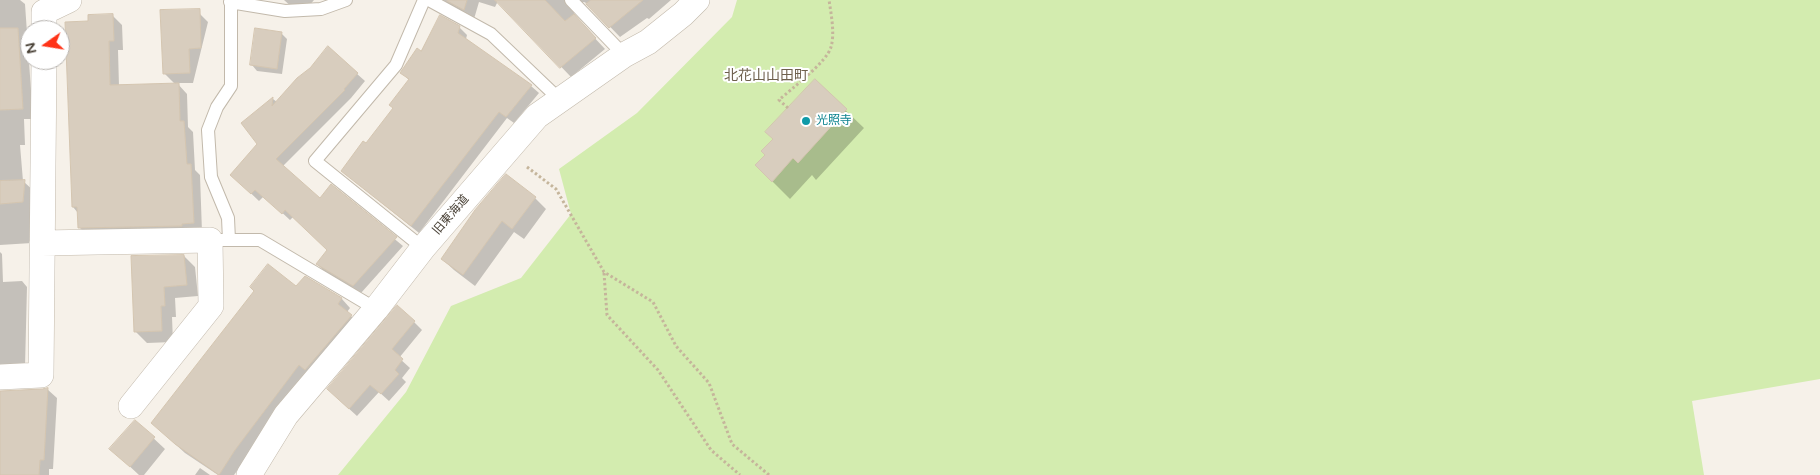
<!DOCTYPE html>
<meta charset="utf-8">
<style>
body{margin:0}
#map{position:relative;width:1820px;height:475px;overflow:hidden;background:#f6f1e9;font-family:"Varela Round",sans-serif}
canvas{display:block}
.north{position:absolute;left:20px;top:20px;width:50px;height:50px;box-sizing:border-box;background:#fff;border:1px solid #b7b3af;border-radius:50%;rotate:257deg;font-size:14px;font-weight:700;line-height:20px;text-align:center;color:#4a4237}
.north::after{content:'';display:block;margin:auto;width:18px;height:22px;background:#ff3317;clip-path:polygon(50% 0,100% 100%,50% 72%,0 100%)}
</style>
<div id="map">
<canvas width="1820" height="475"></canvas>
<div class="north">N</div>
</div>
<script>
const g = document.querySelector('canvas').getContext('2d');
g.lineJoin = 'round';
function paint(path, color) { g.fillStyle = color; g.fill(path, 'evenodd'); }
function strokePath(path, color, width, dash) { g.strokeStyle = color; g.lineWidth = width; g.lineCap = dash ? 'butt' : 'round'; g.setLineDash(dash || []); g.stroke(path); }
function write(font, color, halo, rows, align = 'center') {
  g.font = font + ' "Varela Round","Noto Sans JP",sans-serif'; g.lineWidth = 4; g.setLineDash([]); g.textBaseline = 'middle'; g.strokeStyle = halo; g.fillStyle = color; for (const [text, x, y, turn = 0] of rows) {
    g.save(); g.translate(x, y); g.rotate((+turn || 0) * Math.PI / 180); g.textAlign = isNaN(turn) ? turn : align; if (halo) g.strokeText(text, 0, 0); g.fillText(text, 0, 0); g.restore();
  }
}
paint(new Path2D(`
 M 737,0 L 1820,0 L 1820,379 L 1692,401 L 1704,475 L 338,475 L 406,392 L 451,306 L 521,278 L 571,214 L 559,169 L 637,113 L 732,17 Z`), '#d3ecaf');
paint(new Path2D(`
 M 0,0 L 20,0 L 25,4 L 33,119 L 24,119 L 25,145 L 20,145 L 23,181 L 35,192 L 32,243 L 0,245 Z
 M 284,0 L 314,0 L 308,7 L 293,8 Z
 M 443,0 L 671,0 L 649,19 L 647,18 L 620,37 L 588,4 L 584,2 L 576,4 L 573,9 L 575,17 L 605,49 L 571,77 L 498,1 L 495,7 L 479,2 L 474,19 L 455,7 L 448,4 Z
 M 198,12 L 208,22 L 193,83 L 177,83 L 187,94 L 188,127 L 193,132 L 195,170 L 200,175 L 202,232 L 89,237 L 79,227 L 78,213 L 73,207 L 90,22 L 112,15 L 122,25 L 123,50 L 118,50 L 119,86 L 175,84 L 164,73 Z
 M 459,27 L 467,35 L 466,39 L 531,86 L 539,93 L 514,123 L 507,118 L 419,233 L 342,171 L 366,145 L 394,108 L 409,80 L 402,73 L 422,52 Z
 M 281,33 L 287,39 L 282,74 L 257,71 L 252,65 Z
 M 328,48 L 365,81 L 351,98 L 283,166 L 321,200 L 331,186 L 403,246 L 361,293 L 324,271 L 317,264 L 329,250 L 293,217 L 290,220 L 264,196 L 259,201 L 239,182 L 259,144 L 242,124 L 273,99 L 277,102 L 310,69 Z
 M 815,81 L 864,128 L 816,180 L 812,175 L 790,199 L 756,165 L 766,155 L 774,139 Z
 M 535,198 L 546,209 L 524,239 L 514,232 L 475,286 L 454,270 L 442,259 Z
 M 0,252 L 2,254 L 3,282 L 22,281 L 27,287 L 25,367 L 0,370 Z
 M 184,256 L 195,267 L 198,296 L 175,298 L 176,317 L 172,317 L 173,342 L 147,343 L 136,332 L 132,257 Z
 M 305,278 L 342,299 L 350,308 L 347,312 L 360,325 L 308,373 L 234,475 L 218,475 L 185,453 L 162,432 Z
 M 414,322 L 422,330 L 399,358 L 410,368 L 402,378 L 406,382 L 389,401 L 379,392 L 357,416 L 336,397 Z
 M 47,389 L 57,398 L 53,469 L 49,469 L 49,475 L 0,475 L 0,392 Z
 M 135,421 L 165,449 L 144,475 L 139,475 L 111,449 Z
 M 200,468 L 210,475 L 195,475 Z`), '#0003');
const building = new Path2D(`
 M 448,0 L 467,0 L 464,10 L 447,1 Z
 M 495,0 L 545,0 L 565,21 L 574,14 L 596,38 L 560,68 Z
 M 591,0 L 643,0 L 609,28 L 586,4 Z
 M 200,9 L 201,48 L 189,49 L 190,73 L 163,74 L 160,10 Z
 M 113,14 L 114,41 L 109,41 L 110,85 L 179,83 L 180,121 L 184,121 L 187,164 L 191,164 L 194,223 L 182,224 L 182,226 L 78,228 L 77,207 L 72,207 L 65,22 L 88,21 L 88,15 Z
 M 440,15 L 460,26 L 458,33 L 532,85 L 506,117 L 499,112 L 411,226 L 341,171 L 363,141 L 366,143 L 393,108 L 389,105 L 409,79 L 400,73 L 417,48 L 421,51 Z
 M 0,28 L 18,28 L 23,109 L 0,110 Z
 M 255,28 L 282,32 L 277,69 L 250,65 Z
 M 328,46 L 358,73 L 344,89 L 345,90 L 276,159 L 320,198 L 331,184 L 397,237 L 353,286 L 316,264 L 327,250 L 285,210 L 282,214 L 255,190 L 251,194 L 230,175 L 257,144 L 241,123 L 273,97 L 272,106 L 297,78 L 310,68 Z
 M 815,79 L 847,109 L 798,163 L 793,158 L 772,182 L 755,165 L 765,155 L 761,151 L 773,139 L 765,132 Z
 M 506,174 L 536,197 L 512,229 L 502,221 L 463,275 L 441,259 L 475,210 Z
 M 25,180 L 23,202 L 0,204 L 0,181 Z
 M 184,255 L 187,285 L 164,287 L 165,306 L 161,306 L 162,331 L 134,332 L 131,256 Z
 M 268,264 L 296,286 L 305,276 L 342,298 L 338,304 L 352,315 L 305,370 L 299,365 L 235,450 L 219,475 L 175,444 L 151,423 L 254,291 L 250,287 Z
 M 397,305 L 415,321 L 392,349 L 403,359 L 395,370 L 399,374 L 381,394 L 370,385 L 349,409 L 327,389 Z
 M 48,388 L 44,460 L 40,460 L 39,475 L 0,475 L 0,391 L 42,389 Z
 M 135,420 L 155,437 L 130,467 L 109,449 Z`);
paint(building, '#d8cdbe');
strokePath(building, '#d4c5b0', 1);
const lane = new Path2D(`
 M 429,0 L 491,34 L 559,99
 M 571,0 L 624,55
 M 230,2 L 285,11 L 321,9 L 346,0
 M 210,240 L 229,240 L 228,218 L 211,177 L 208,130 L 217,107 L 231,86 L 231,0
 M 229,240 L 260,240 L 376,309
 M 423,248 L 315,161 L 396,65 L 424,0`);
const street = new Path2D(`
 M 44,30 L 44,12 L 69,0
 M 42,243 L 210,240 L 211,306 L 131,406
 M 0,377 L 41,375 L 44,60
 M 249,475 L 286,415 L 376,309 L 423,248 L 537,116 L 624,55 L 648,42 L 683,14 L 697,0`);
strokePath(lane, '#c2b9ab', 14);
strokePath(street, '#c2b9ab', 26);
strokePath(new Path2D(`
 M 788,108 L 779,100 C 791,89 827,62 831,47 C 835,34 831,13 829,0
 M 527,167 L 556,189 L 604,272 L 653,302 L 676,346 L 709,383 L 732,444 L 769,475
 M 604,273 L 607,315 L 658,370 L 711,450 L 740,475`), '#c5b59b', 3, [2.5, 2.5]);
strokePath(lane, '#fff', 12);
strokePath(street, '#fff', 25);
for (const [x, y, r, color] of [
 [806,121,5,"#0f9aa8"]
]) { const dot = new Path2D(); dot.arc(x, y, r, 0, 2 * Math.PI); g.fillStyle = color; g.fill(dot); strokePath(dot, '#fff', 2); }
write('12px', '#0d838f', '#fff', [
 ["光照寺",816,121]
], 'left');
write('12px', '#4a4237', '#fff', [
 ["旧東海道",451,215,-49]
]);
write('14px', '#6e604d', '#fff', [
 ["北花山山田町",766,76]
]);
</script>
